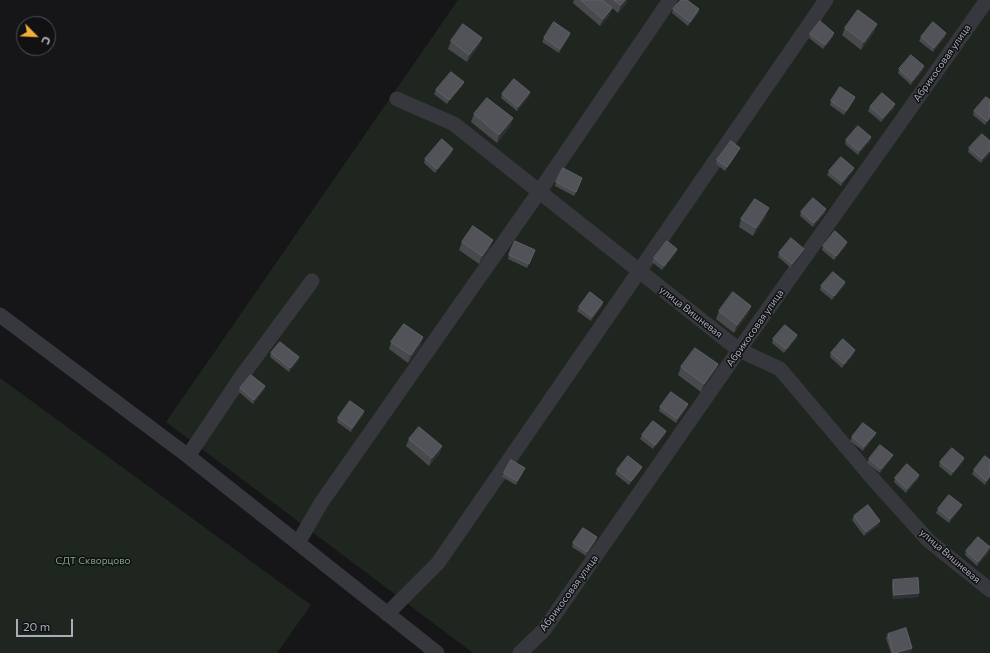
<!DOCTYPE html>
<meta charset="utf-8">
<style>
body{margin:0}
#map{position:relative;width:990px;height:653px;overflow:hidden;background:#161618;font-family:Commissioner,sans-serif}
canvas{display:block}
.north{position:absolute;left:16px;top:16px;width:40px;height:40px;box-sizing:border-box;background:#111113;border:1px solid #4d4f55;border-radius:50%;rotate:114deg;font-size:11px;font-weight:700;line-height:16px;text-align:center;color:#a8adb8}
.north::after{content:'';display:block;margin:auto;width:14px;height:18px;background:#f2b134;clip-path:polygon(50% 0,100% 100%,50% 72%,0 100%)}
.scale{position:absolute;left:16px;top:619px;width:57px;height:18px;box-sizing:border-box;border:2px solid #a8adb8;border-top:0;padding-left:5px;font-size:12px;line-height:14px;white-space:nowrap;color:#a8adb8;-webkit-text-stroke:3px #111113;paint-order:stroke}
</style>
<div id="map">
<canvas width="990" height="653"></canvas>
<div class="north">С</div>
<div class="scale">20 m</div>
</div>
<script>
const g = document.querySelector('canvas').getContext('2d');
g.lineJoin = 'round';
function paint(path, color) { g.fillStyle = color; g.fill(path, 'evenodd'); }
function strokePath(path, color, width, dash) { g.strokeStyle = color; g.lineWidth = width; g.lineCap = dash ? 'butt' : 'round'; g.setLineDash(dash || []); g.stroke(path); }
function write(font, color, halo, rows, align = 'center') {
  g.font = font + ' Commissioner,sans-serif'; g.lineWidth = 3; g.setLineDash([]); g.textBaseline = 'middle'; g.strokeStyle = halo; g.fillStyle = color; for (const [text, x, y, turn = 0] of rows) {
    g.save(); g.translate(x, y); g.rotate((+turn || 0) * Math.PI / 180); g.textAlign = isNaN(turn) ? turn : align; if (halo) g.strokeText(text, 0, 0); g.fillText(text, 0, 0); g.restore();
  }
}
paint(new Path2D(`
 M 458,0 L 990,0 L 990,653 L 473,653 L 166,422 Z
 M 0,378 L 311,605 L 277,653 L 0,653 Z`), '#1e261f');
strokePath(new Path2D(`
 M 397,99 L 454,124 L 739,350 L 780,369 L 874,480 L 929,541 L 990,590
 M 0,315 L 188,456 L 437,653
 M 188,456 L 244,373 L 312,281
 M 298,543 L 321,503 L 539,192 L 670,0
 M 387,614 L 438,563 L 826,0
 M 520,653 L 544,630 L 739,350 L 987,0`), '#37383d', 15);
paint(new Path2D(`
 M 574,0 L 627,0 L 626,4 L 618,13 L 612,8 L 609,16 L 600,26 L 573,3 Z
 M 673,9 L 699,9 L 698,13 L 688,26 L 672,13 Z
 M 877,24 L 874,32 L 861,50 L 842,35 L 845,28 Z
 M 570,33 L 569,37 L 559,53 L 542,42 L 544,38 Z
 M 810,34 L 833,37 L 823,49 L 809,38 Z
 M 921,37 L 945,37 L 933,52 L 919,41 Z
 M 482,38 L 479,45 L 467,62 L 448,49 L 451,41 Z
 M 899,69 L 923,70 L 911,85 L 898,73 Z
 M 464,82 L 462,86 L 447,104 L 434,94 L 436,90 Z
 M 530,92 L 529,96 L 517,111 L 501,98 L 502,94 Z
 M 855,97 L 854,101 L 844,115 L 830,105 L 831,101 Z
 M 870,107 L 894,108 L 881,122 L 868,111 Z
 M 974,111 L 990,119 L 985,125 L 973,115 Z
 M 474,114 L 513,118 L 510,126 L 497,143 L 471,122 Z
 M 871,137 L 870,141 L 858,155 L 845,144 L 846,140 Z
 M 990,141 L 990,153 L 981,163 L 968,152 L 969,148 Z
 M 738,152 L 725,171 L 716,164 L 717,160 Z
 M 452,153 L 435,173 L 424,163 L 425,159 Z
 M 854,168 L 852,172 L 841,186 L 827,175 L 829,171 Z
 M 556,182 L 581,182 L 574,196 L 555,186 Z
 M 801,212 L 825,213 L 813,227 L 800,216 Z
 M 766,216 L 753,236 L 739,227 L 741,219 Z
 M 462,242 L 490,248 L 479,264 L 459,250 Z
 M 823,246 L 846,246 L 834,260 L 822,250 Z
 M 677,249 L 676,253 L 662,270 L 652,262 L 654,258 Z
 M 535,250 L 527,268 L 508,259 L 509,255 Z
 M 779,253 L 803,253 L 791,268 L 778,257 Z
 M 845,282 L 844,286 L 832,300 L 820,290 L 821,286 Z
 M 603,302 L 602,306 L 591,321 L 577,311 L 579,307 Z
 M 751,306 L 748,314 L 734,333 L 716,319 L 719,311 Z
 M 797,335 L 796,339 L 784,353 L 772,343 L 773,339 Z
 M 391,342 L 421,345 L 408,363 L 389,349 Z
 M 271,353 L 299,357 L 298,361 L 289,372 L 270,357 Z
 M 831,353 L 854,354 L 842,368 L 830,357 Z
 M 718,364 L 716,372 L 701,392 L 678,375 L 681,367 Z
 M 265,386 L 264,390 L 253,404 L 239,392 L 240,388 Z
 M 660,407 L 687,408 L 676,423 L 659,411 Z
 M 364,411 L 363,415 L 351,432 L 337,422 L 338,418 Z
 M 666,431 L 665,435 L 653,449 L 640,439 L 642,435 Z
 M 876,433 L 874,437 L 863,451 L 850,441 L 852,437 Z
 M 409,439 L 442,446 L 439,454 L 429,466 L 406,446 Z
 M 893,455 L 891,459 L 880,473 L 867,463 L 869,459 Z
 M 964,458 L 963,462 L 951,476 L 939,466 L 940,462 Z
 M 990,460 L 990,478 L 985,485 L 972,474 L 974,470 Z
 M 642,467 L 640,471 L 629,485 L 615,474 L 617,470 Z
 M 523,472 L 516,485 L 502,477 L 504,473 Z
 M 919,475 L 918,479 L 906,493 L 894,482 L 895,478 Z
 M 962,505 L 960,509 L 949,523 L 936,513 L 938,509 Z
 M 854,516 L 879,525 L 864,536 L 852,520 Z
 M 596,541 L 586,556 L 572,547 L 573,543 Z
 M 966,551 L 989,552 L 977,566 L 965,555 Z
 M 893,580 L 919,593 L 918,597 L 893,599 L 892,584 Z
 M 888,634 L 912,648 L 911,652 L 908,653 L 891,653 L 886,638 Z`), '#47494d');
paint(new Path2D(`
 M 625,0 L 627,0 L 626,4 L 618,13 L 621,5 Z
 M 612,8 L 609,16 L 600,26 L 603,19 Z
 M 699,9 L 698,13 L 688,26 L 690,22 Z
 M 877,24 L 874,32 L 861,50 L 864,42 Z
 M 570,33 L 569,37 L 559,53 L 560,49 Z
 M 834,33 L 833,37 L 823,49 L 825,45 Z
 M 946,33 L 945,37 L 933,52 L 934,48 Z
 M 482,38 L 479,45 L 467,62 L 469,55 Z
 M 924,66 L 923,70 L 911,85 L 912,81 Z
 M 464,82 L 462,86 L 447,104 L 449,100 Z
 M 530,92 L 529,96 L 517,111 L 518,107 Z
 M 855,97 L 854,101 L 844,115 L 846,111 Z
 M 895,104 L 894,108 L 881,122 L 883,118 Z
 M 990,117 L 990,119 L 985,125 L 987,121 Z
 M 513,118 L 510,126 L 497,143 L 499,135 Z
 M 871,137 L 870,141 L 858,155 L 859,151 Z
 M 740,148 L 738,152 L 725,171 L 727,167 Z
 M 453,149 L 452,153 L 435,173 L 437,169 Z
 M 990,150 L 990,153 L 981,163 L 982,159 Z
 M 854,168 L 852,172 L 841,186 L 842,182 Z
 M 769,208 L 766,216 L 753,236 L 756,228 Z
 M 826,209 L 825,213 L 813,227 L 814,223 Z
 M 493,240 L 490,248 L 479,264 L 482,256 Z
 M 847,242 L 846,246 L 834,260 L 836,256 Z
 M 677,249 L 676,253 L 662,270 L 664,266 Z
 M 804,249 L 803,253 L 791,268 L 792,264 Z
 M 845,282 L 844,286 L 832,300 L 834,296 Z
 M 603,302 L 602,306 L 591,321 L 592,317 Z
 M 751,306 L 748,314 L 734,333 L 737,325 Z
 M 797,335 L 796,339 L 784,353 L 786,349 Z
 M 423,337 L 421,345 L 408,363 L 411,355 Z
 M 855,350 L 854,354 L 842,368 L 844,364 Z
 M 299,357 L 298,361 L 289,372 L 290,368 Z
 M 718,364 L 716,372 L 701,392 L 704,384 Z
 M 265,386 L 264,390 L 253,404 L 254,400 Z
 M 688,404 L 687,408 L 676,423 L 677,419 Z
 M 364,411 L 363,415 L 351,432 L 352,428 Z
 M 666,431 L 665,435 L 653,449 L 655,445 Z
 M 876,433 L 874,437 L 863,451 L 864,447 Z
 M 442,446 L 439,454 L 429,466 L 432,458 Z
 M 893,455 L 891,459 L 880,473 L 881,469 Z
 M 964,458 L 963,462 L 951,476 L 953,472 Z
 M 642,467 L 640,471 L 629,485 L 631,481 Z
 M 525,468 L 523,472 L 516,485 L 517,481 Z
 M 919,475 L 918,479 L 906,493 L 907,489 Z
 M 990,476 L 990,478 L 985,485 L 986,481 Z
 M 962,505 L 960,509 L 949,523 L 950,519 Z
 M 880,521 L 879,525 L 864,536 L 866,532 Z
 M 597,537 L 596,541 L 586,556 L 587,552 Z
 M 990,548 L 989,552 L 977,566 L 978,562 Z
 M 919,593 L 918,597 L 893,599 L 894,595 Z
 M 912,648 L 911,652 L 908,653 L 895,653 Z`), '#2f3033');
const building = new Path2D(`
 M 581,0 L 602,0 L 612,8 L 603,19 Z
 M 614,0 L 625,0 L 621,5 Z
 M 681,0 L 687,0 L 699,9 L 690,22 L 673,9 Z
 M 858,10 L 877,24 L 864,42 L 845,28 Z
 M 820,21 L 834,33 L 825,45 L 810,34 Z
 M 554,22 L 570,33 L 560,49 L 544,38 Z
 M 933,22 L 946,33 L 934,48 L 921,37 Z
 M 463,24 L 482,38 L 469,55 L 451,41 Z
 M 911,55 L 924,66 L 912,81 L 899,69 Z
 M 451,72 L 464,82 L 449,100 L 436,90 Z
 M 514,79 L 530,92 L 518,107 L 502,94 Z
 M 840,87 L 855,97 L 846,111 L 831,101 Z
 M 882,93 L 895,104 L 883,118 L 870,107 Z
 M 986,97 L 990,100 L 990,117 L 987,121 L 974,111 Z
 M 487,98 L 513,118 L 499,135 L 474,114 Z
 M 858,126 L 871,137 L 859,151 L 846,140 Z
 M 982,134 L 990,141 L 990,150 L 982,159 L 969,148 Z
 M 442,139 L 453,149 L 437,169 L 425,159 Z
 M 731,141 L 740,148 L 727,167 L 717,160 Z
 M 841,157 L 854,168 L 842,182 L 829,171 Z
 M 563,168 L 582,178 L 576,192 L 556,182 Z
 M 813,198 L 826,209 L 814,223 L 801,212 Z
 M 755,199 L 769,208 L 756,228 L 741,219 Z
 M 473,226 L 493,240 L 482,256 L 462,242 Z
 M 835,231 L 847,242 L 836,256 L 823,246 Z
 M 791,238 L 804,249 L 792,264 L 779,253 Z
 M 515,241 L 535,250 L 529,264 L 509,255 Z
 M 667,241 L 677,249 L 664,266 L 654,258 Z
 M 833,272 L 845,282 L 834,296 L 821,286 Z
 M 590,292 L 603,302 L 592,317 L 579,307 Z
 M 733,292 L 751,306 L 737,325 L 719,311 Z
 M 404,324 L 423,337 L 411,355 L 391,342 Z
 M 785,325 L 797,335 L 786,349 L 773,339 Z
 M 843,339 L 855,350 L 844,364 L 831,353 Z
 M 280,342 L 299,357 L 290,368 L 271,353 Z
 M 695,348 L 718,364 L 704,384 L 681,367 Z
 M 251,375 L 265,386 L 254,400 L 240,388 Z
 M 671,392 L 688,404 L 677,419 L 660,407 Z
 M 350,401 L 364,411 L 352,428 L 338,418 Z
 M 653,421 L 666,431 L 655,445 L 642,435 Z
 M 863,423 L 876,433 L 864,447 L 852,437 Z
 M 419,427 L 442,446 L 432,458 L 409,439 Z
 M 880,445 L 893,455 L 881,469 L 869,459 Z
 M 952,448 L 964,458 L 953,472 L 940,462 Z
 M 628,456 L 642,467 L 631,481 L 617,470 Z
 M 985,456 L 990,460 L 990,476 L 986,481 L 974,470 Z
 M 511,460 L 525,468 L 517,481 L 504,473 Z
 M 907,464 L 919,475 L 907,489 L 895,478 Z
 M 949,495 L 962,505 L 950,519 L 938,509 Z
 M 868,505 L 880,521 L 866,532 L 854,516 Z
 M 583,528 L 597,537 L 587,552 L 573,543 Z
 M 978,537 L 990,547 L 978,562 L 966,551 Z
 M 918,578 L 919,593 L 894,595 L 893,580 Z
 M 906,628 L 912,648 L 895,653 L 893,653 L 888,634 Z`);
paint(building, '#525359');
strokePath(building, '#5f6168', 1);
write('10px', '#a8adb8', '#111113', [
 ["Абрикосовая улица",942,63,-55],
 ["улица Вишневая",691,312,38],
 ["Абрикосовая улица",755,328,-55],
 ["улица Вишневая",950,556,41],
 ["Абрикосовая улица",569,593,-54]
]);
write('10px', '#7fa381', '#111113', [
 ["СДТ Скворцово",93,561]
]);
</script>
